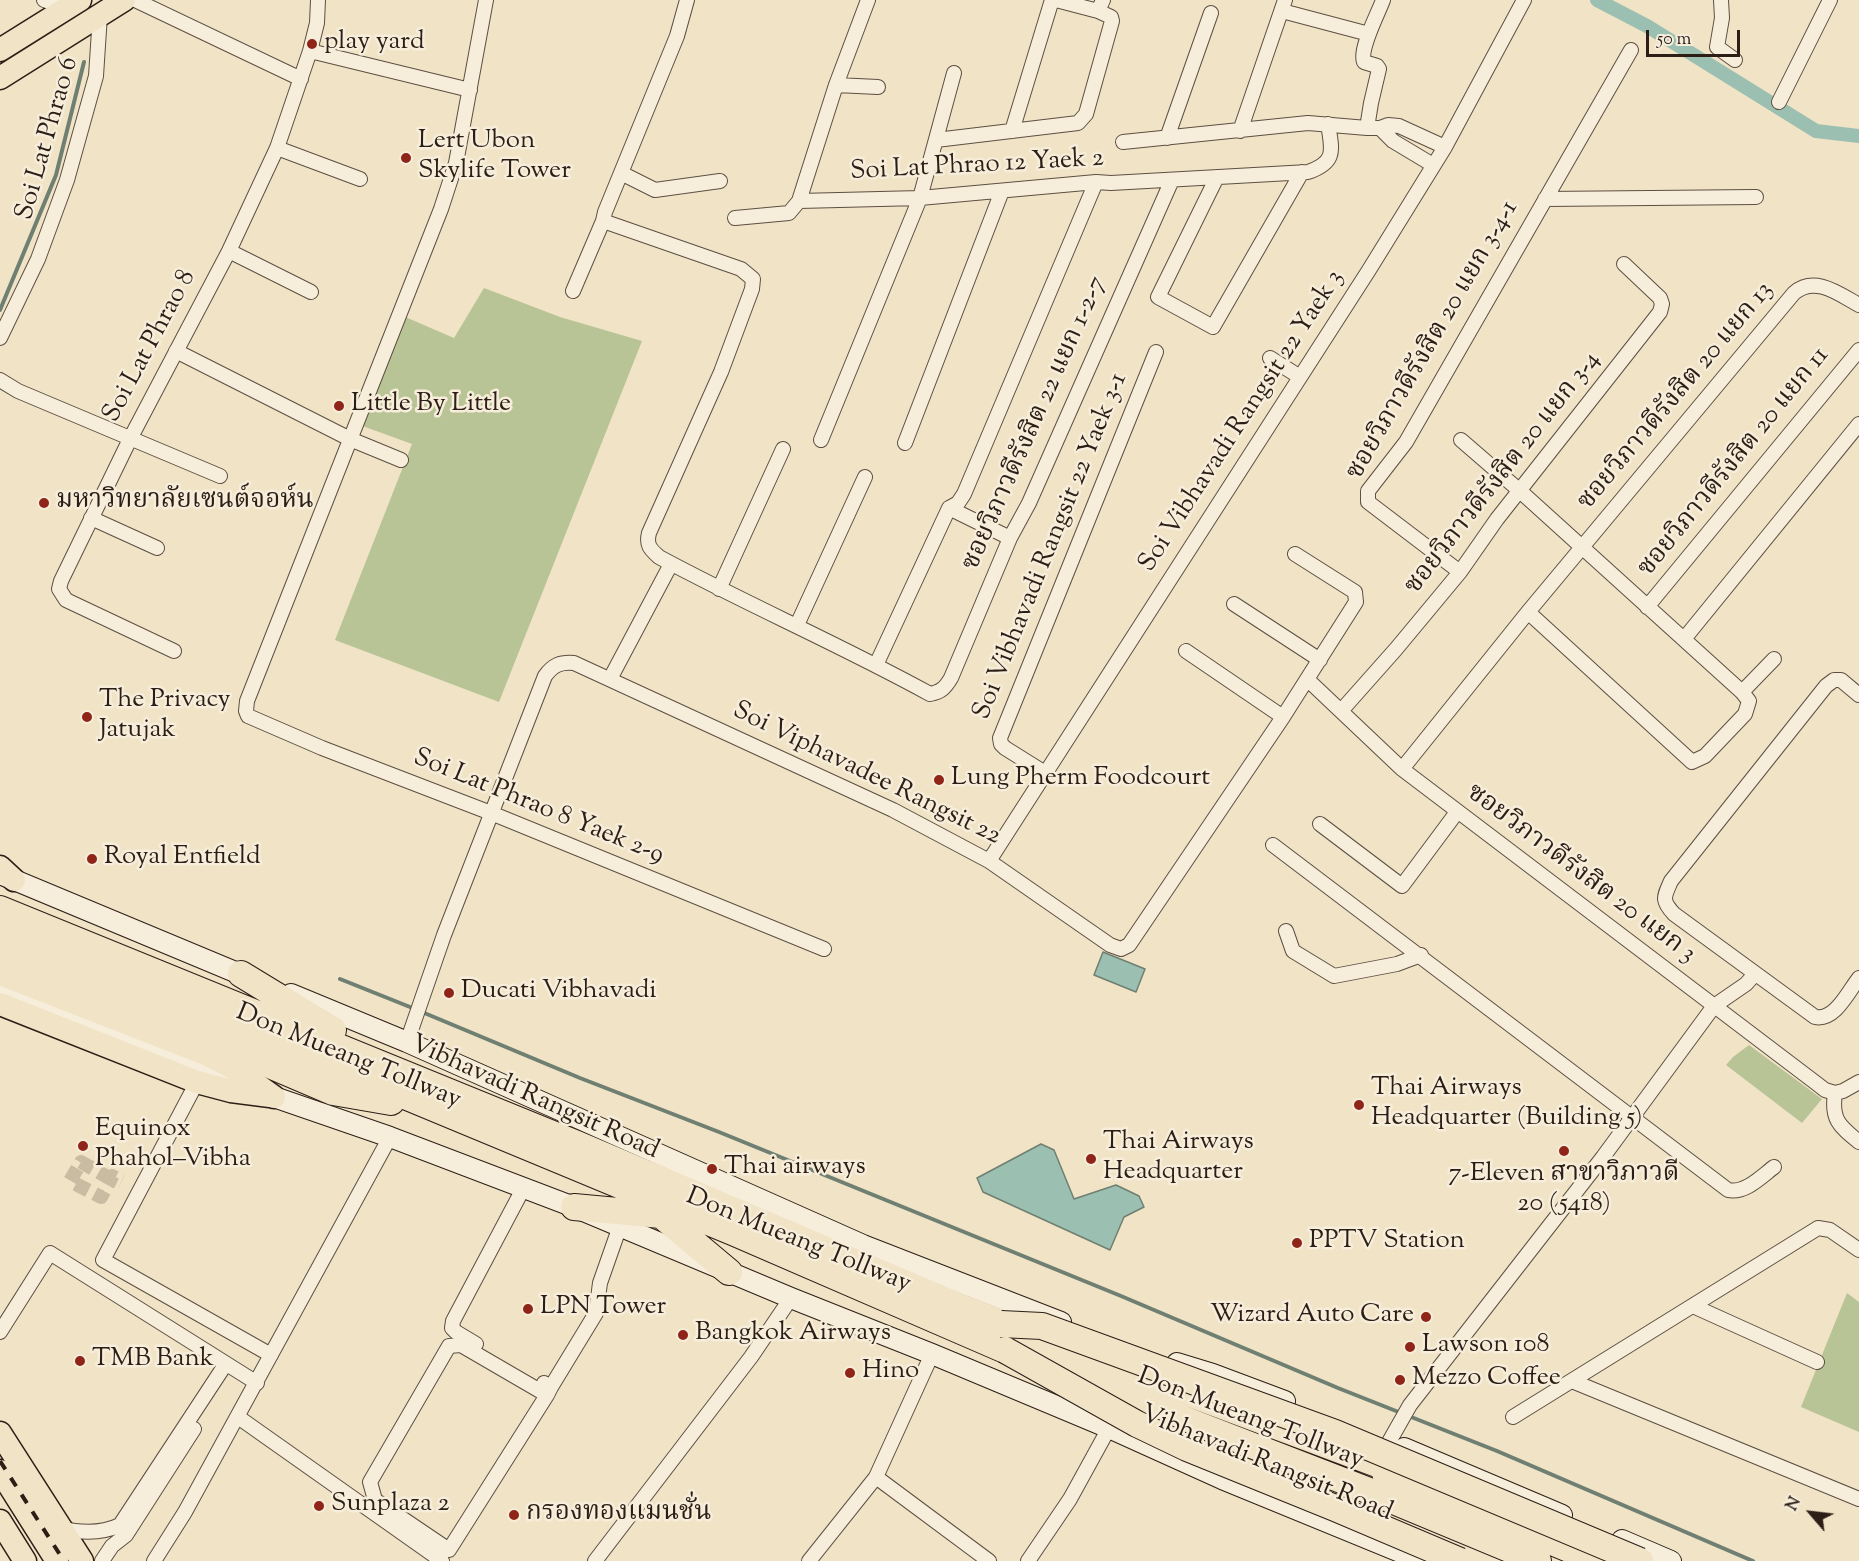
<!DOCTYPE html>
<meta charset="utf-8">
<style>
body{margin:0}
#map{position:relative;width:1859px;height:1561px;overflow:hidden;background:#f1e3c6;font-family:"Sorts Mill Goudy",serif}
canvas{display:block}
.north{position:absolute;left:1781px;top:1483px;width:60px;height:60px;-webkit-text-stroke:4px #f6edda;paint-order:stroke;rotate:298deg;font-size:16px;font-weight:700;line-height:24px;text-align:center;color:#2c1e16}
.north::after{content:'';display:block;margin:auto;width:21px;height:27px;background:#2c1e16;clip-path:polygon(50% 0,100% 100%,50% 72%,0 100%)}
.scale{position:absolute;left:1646px;top:30px;width:94px;height:27px;box-sizing:border-box;border:3px solid #2c1e16;border-top:0;padding-left:8px;font-size:18px;line-height:21px;white-space:nowrap;color:#2c1e16;-webkit-text-stroke:4px #f6edda;paint-order:stroke}
</style>
<div id="map">
<canvas width="1859" height="1561"></canvas>
<div class="north">N</div>
<div class="scale">50 m</div>
</div>
<script>
const g = document.querySelector('canvas').getContext('2d');
g.lineJoin = 'round';
function paint(path, color) { g.fillStyle = color; g.fill(path, 'evenodd'); }
function strokePath(path, color, width, dash) { g.strokeStyle = color; g.lineWidth = width; g.lineCap = dash ? 'butt' : 'round'; g.setLineDash(dash || []); g.stroke(path); }
function write(font, color, halo, rows, align = 'center') {
  g.font = font + ' "Sorts Mill Goudy","Noto Serif Thai",serif'; g.lineWidth = 5; g.setLineDash([]); g.textBaseline = 'middle'; g.strokeStyle = halo; g.fillStyle = color; for (const [text, x, y, turn = 0] of rows) {
    g.save(); g.translate(x, y); g.rotate((+turn || 0) * Math.PI / 180); g.textAlign = isNaN(turn) ? turn : align; if (halo) g.strokeText(text, 0, 0); g.fillText(text, 0, 0); g.restore();
  }
}
paint(new Path2D(`
 M 484,288 L 560,317 L 642,341 L 499,702 L 335,640 L 412,444 L 357,424 L 403,316 L 454,338 Z
 M 1749,1045 L 1822,1099 L 1802,1123 L 1726,1065 L 1733,1057 Z
 M 1847,1293 L 1859,1302 L 1859,1432 L 1801,1407 Z`), '#b8c496');
const water = new Path2D(`
 M 1103,952 L 1145,969 L 1136,992 L 1094,975 Z
 M 1041,1144 L 1054,1150 L 1074,1199 L 1116,1185 L 1139,1196 L 1144,1207 L 1124,1217 L 1110,1250 L 983,1192 L 977,1178 Z`);
paint(water, '#9bbfb0');
strokePath(water, '#6f7f72', 1.5);
strokePath(new Path2D(`
 M 0,310 L 56,175 L 84,62
 M 340,979 L 415,1009
 M 422,1012 L 580,1078 L 719,1132 L 1121,1296 L 1338,1388 L 1497,1451 L 1753,1561`), '#6f7f72', 4);
strokePath(new Path2D(`
 M 1597,0 L 1647,26 L 1816,131 L 1859,136`), '#9bbfb0', 14);
strokePath(new Path2D(`
 M 111,1179 L 81,1162 L 70,1181 L 101,1197 L 111,1179 L 112,1176 L 122,1181`), '#cabca3', 14, [14, 7]);
const street = new Path2D(`
 M 44,0 L 68,8
 M 135,0 L 301,79
 M 486,0 L 456,163 L 441,209 L 247,701 L 246,711 L 248,716 L 322,748 L 491,813 L 824,949
 M 1721,0 L 1722,18 L 1717,47 L 1735,60
 M 1282,11 L 1369,34
 M 310,51 L 470,90
 M 836,85 L 878,87
 M 1779,102 L 1830,0
 M 1367,128 L 1371,103 L 1379,69 L 1377,66 L 1364,62 C 1359,49 1378,14 1383,0
 M 1380,128 L 1393,141 L 1433,165
 M 1012,131 L 1051,3 L 1056,0 L 1098,11 L 1103,0
 M 1240,131 L 1285,0
 M 1167,138 L 1211,13
 M 936,140 L 1078,123 L 1086,114 L 1112,21 L 1111,17 L 1098,11
 M 1123,142 L 1308,123 L 1367,128 L 1380,128 L 1388,125 L 1399,126 L 1445,147
 M 277,148 L 360,179
 M 621,173 L 655,190 L 720,181
 M 1217,177 L 1158,297 L 1213,327 L 1302,172
 M 1545,199 L 1756,197
 M 799,201 L 920,198 L 1096,182 L 1111,183 L 1308,172 C 1337,162 1332,150 1328,124
 M 735,218 L 789,213 L 799,201 L 836,85 L 868,0
 M 603,221 L 741,269 L 753,279 L 752,289 L 721,372 L 649,533 C 646,545 650,549 659,557 C 748,605 841,645 930,694 C 941,692 945,688 951,678 L 1010,538 L 1029,503 L 1172,180
 M 229,251 L 311,292
 M 573,291 L 603,221 L 605,212 L 677,36 L 687,0
 M 0,338 L 38,259 L 67,180 L 96,76 L 100,15
 M 176,351 L 350,439 L 401,460
 M 1270,358 L 1300,377
 M 0,380 L 18,391 L 220,476
 M 821,440 L 920,198 L 954,73
 M 1461,440 L 1520,491 L 1742,692 L 1749,701 L 1745,714 L 1705,756 L 1692,762 L 1528,612
 M 905,443 L 1002,191
 M 949,508 L 1010,538
 M 91,518 L 157,548
 M 1460,572 L 1368,502 L 1368,491 L 1406,442 L 1631,50
 M 719,589 L 783,449
 M 1234,604 L 1320,660
 M 1647,607 L 1859,350
 M 797,625 L 865,477
 M 1684,639 L 1859,424
 M 174,651 L 66,600 L 59,589 L 61,581 L 130,439 L 229,251 L 277,148 L 310,51 L 317,23 L 318,0
 M 1186,651 L 1283,717
 M 876,665 L 949,508 L 958,503 L 964,494 L 1096,182
 M 610,679 L 671,564
 M 1308,680 L 1402,769 L 1816,1083 L 1825,1090 L 1835,1093
 M 1742,692 L 1774,659
 M 1859,695 L 1841,680 L 1834,680 L 1826,686 L 1671,881 C 1664,897 1661,900 1674,914 L 1815,1017 C 1835,1021 1848,992 1859,978
 M 1341,711 L 1396,649 L 1460,572 L 1497,519 L 1660,312 L 1662,304 L 1660,298 L 1624,264
 M 1402,769 L 1528,612 L 1794,293 C 1815,275 1839,294 1859,305
 M 1045,773 L 1005,748 L 1001,744 L 1000,738 L 1156,352
 M 1320,824 L 1402,886 L 1457,812
 M 1273,845 L 1728,1190 C 1745,1194 1762,1176 1774,1167
 M 989,861 L 1369,270 L 1445,147 L 1524,0
 M 1286,931 L 1293,951 L 1334,976 L 1397,964 L 1421,955
 M 407,1042 L 444,935 L 545,676 C 553,665 560,662 574,663 L 893,810 L 989,861 L 1110,945 L 1121,949 L 1129,945 L 1283,717 L 1356,602 L 1355,592 L 1295,554
 M 197,1082 L 103,1260 L 271,1355
 M 1835,1093 C 1831,1119 1839,1126 1859,1142
 M 1835,1093 L 1843,1091 L 1859,1082
 M 1693,1306 L 1817,1362
 M 0,1332 L 50,1253 L 257,1383
 M 476,1344 L 456,1332 L 452,1328 L 453,1321 L 524,1187
 M 932,1354 L 876,1477 L 989,1561
 M 1572,1381 L 1859,1499
 M 544,1383 L 551,1387 L 596,1313 L 600,1283 L 620,1226
 M 547,1395 L 461,1345 L 449,1346 L 370,1482 L 375,1500 L 449,1550 L 547,1395 L 551,1387
 M 238,1417 L 442,1561
 M 1513,1417 L 1818,1228 L 1830,1230 L 1859,1250
 M 1389,1442 L 1410,1405 L 1603,1157 L 1714,1006 L 1746,984 L 1755,974
 M 60,1528 C 80,1533 101,1534 120,1525 L 225,1365
 M 102,1561 L 112,1546 L 126,1535 L 194,1429
 M 154,1561 L 185,1512 L 390,1137
 M 595,1561 L 751,1357 L 791,1298
 M 809,1561 L 876,1477
 M 1028,1561 L 1070,1499 L 1109,1428`);
const secondary = new Path2D(`
 M 0,874 L 252,979
 M 0,989 L 150,1050 L 274,1097 L 390,1137 L 574,1207 L 791,1298 L 932,1354 L 1109,1428 L 1222,1479 L 1422,1561
 M 291,994 L 407,1042 L 863,1245 L 1061,1322
 M 1177,1363 L 1213,1374 L 1285,1401
 M 1404,1448 L 1562,1515
 M 1622,1540 L 1671,1561`);
const primary = new Path2D(`
 M 0,50 L 80,0
 M 0,78 L 124,0
 M 0,867 L 14,880
 M 0,974 L 208,1055 L 235,1069 L 274,1097
 M 0,1004 L 197,1082 L 231,1091 L 270,1096
 M 0,1433 L 82,1561
 M 0,1471 L 57,1561
 M 0,1521 L 25,1561`);
const highway = new Path2D(`
 M 0,909 L 577,1144 L 965,1309 L 1022,1331
 M 0,928 L 735,1233 L 1005,1350 L 1372,1492 L 1538,1561
 M 0,955 L 157,1017 L 333,1092 L 391,1102
 M 241,974 L 333,1030
 M 574,1207 L 661,1215 L 729,1272
 M 1007,1327 L 1147,1381
 M 1132,1372 L 1404,1474
 M 1385,1473 L 1598,1561`);
strokePath(street, '#5d4f42', 16);
strokePath(secondary, '#2c1e16', 22);
strokePath(primary, '#2c1e16', 25);
strokePath(highway, '#2c1e16', 28);
strokePath(street, '#f6edda', 14);
strokePath(secondary, '#f6edda', 20);
strokePath(primary, '#f1e3c6', 22);
strokePath(highway, '#f1e3c6', 26);
strokePath(new Path2D(`
 M 0,1461 L 64,1561`), '#2c1e16', 4, [10, 10]);
const highwayBridge = new Path2D(`
 M 1001,1324 L 1042,1326 L 1335,1433 L 1640,1561
 M 1005,1350 L 1137,1424 L 1187,1448 L 1335,1508 L 1460,1561`);
strokePath(highwayBridge, '#2c1e16', 28, []);
strokePath(highwayBridge, '#f1e3c6', 26);
for (const [x, y, r, color] of [
 [312,44,6,"#8f2418"],
 [406,158,6,"#8f2418"],
 [339,406,6,"#8f2418"],
 [44,503,6,"#8f2418"],
 [87,717,6,"#8f2418"],
 [939,780,6,"#8f2418"],
 [92,859,6,"#8f2418"],
 [449,993,6,"#8f2418"],
 [1359,1105,6,"#8f2418"],
 [83,1146,6,"#8f2418"],
 [1564,1151,6,"#8f2418"],
 [1091,1159,6,"#8f2418"],
 [712,1169,6,"#8f2418"],
 [1297,1243,6,"#8f2418"],
 [528,1309,6,"#8f2418"],
 [1426,1317,6,"#8f2418"],
 [683,1335,6,"#8f2418"],
 [1410,1347,6,"#8f2418"],
 [80,1361,6,"#8f2418"],
 [850,1373,6,"#8f2418"],
 [1400,1380,6,"#8f2418"],
 [319,1506,6,"#8f2418"],
 [514,1515,6,"#8f2418"]
]) { const dot = new Path2D(); dot.arc(x, y, r, 0, 2 * Math.PI); g.fillStyle = color; g.fill(dot); strokePath(dot, '#f6edda', 2); }
write('26px', '#2c1e16', '#f6edda', [
 ["play yard",324,44],
 ["Lert Ubon",418,143],
 ["Skylife Tower",418,173],
 ["Little By Little",351,406],
 ["มหาวิทยาลัยเซนต์จอห์น",56,503],
 ["The Privacy",99,702],
 ["Jatujak",99,732],
 ["Lung Pherm Foodcourt",951,780],
 ["Royal Entfield",104,859],
 ["Ducati Vibhavadi",461,993],
 ["Thai Airways",1371,1090],
 ["Headquarter (Building 5)",1371,1120],
 ["Equinox",95,1131],
 ["Phahol–Vibha",95,1161],
 ["Thai Airways",1103,1144],
 ["Headquarter",1103,1174],
 ["Thai airways",724,1169],
 ["7-Eleven สาขาวิภาวดี",1564,1176,"center"],
 ["20 (5418)",1564,1206,"center"],
 ["PPTV Station",1309,1243],
 ["LPN Tower",540,1309],
 ["Wizard Auto Care",1414,1317,"right"],
 ["Bangkok Airways",695,1335],
 ["Lawson 108",1422,1347],
 ["TMB Bank",92,1361],
 ["Hino",862,1373],
 ["Mezzo Coffee",1412,1380],
 ["Sunplaza 2",331,1506],
 ["กรองทองแมนชั่น",526,1515]
], 'left');
write('26px', '#2c1e16', '#f6edda', [
 ["Soi Lat Phrao 6",49,139,-74],
 ["Soi Lat Phrao 12 Yaek 2",977,167,-3],
 ["ซอยวิภาวดีรังสิต 20 แยก 3-4-1",1434,341,-60],
 ["Soi Lat Phrao 8",151,347,-62],
 ["ซอยวิภาวดีรังสิต 20 แยก 13",1677,397,-50],
 ["Soi Vibhavadi Rangsit 22 Yaek 3",1243,422,-57],
 ["ซอยวิภาวดีรังสิต 22 แยก 1-2-7",1036,424,-66],
 ["ซอยวิภาวดีรังสิต 20 แยก 11",1735,463,-51],
 ["ซอยวิภาวดีรังสิต 20 แยก 3-4",1504,474,-52],
 ["Soi Vibhavadi Rangsit 22 Yaek 3-1",1052,547,-68],
 ["Soi Viphavadee Rangsit 22",866,775,26],
 ["Soi Lat Phrao 8 Yaek 2-9",538,808,22],
 ["ซอยวิภาวดีรังสิต 20 แยก 3",1580,875,37],
 ["Don Mueang Tollway",348,1058,22],
 ["Vibhavadi Rangsit Road",534,1099,24],
 ["Don Mueang Tollway",798,1242,22],
 ["Don Mueang Tollway",1250,1420,21],
 ["Vibhavadi Rangsit Road",1266,1465,22]
]);
</script>
